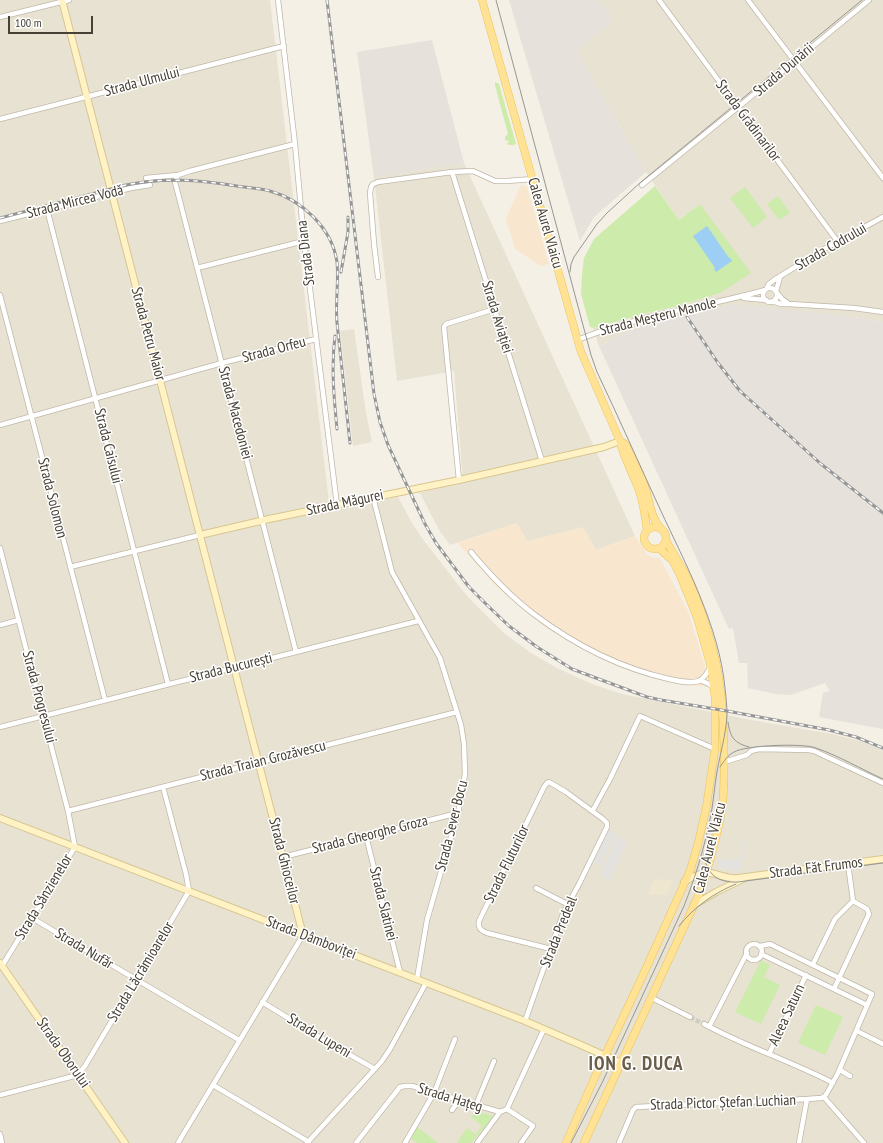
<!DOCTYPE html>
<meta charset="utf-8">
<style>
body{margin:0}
#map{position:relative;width:883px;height:1143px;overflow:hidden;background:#f4f0e5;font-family:"PT Sans Narrow",sans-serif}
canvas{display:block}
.scale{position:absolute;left:8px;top:16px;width:85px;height:18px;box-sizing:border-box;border:2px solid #474034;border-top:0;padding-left:5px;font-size:12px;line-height:14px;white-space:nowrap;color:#474034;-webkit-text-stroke:3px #fff;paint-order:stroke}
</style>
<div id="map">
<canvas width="883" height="1143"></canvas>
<div class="scale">100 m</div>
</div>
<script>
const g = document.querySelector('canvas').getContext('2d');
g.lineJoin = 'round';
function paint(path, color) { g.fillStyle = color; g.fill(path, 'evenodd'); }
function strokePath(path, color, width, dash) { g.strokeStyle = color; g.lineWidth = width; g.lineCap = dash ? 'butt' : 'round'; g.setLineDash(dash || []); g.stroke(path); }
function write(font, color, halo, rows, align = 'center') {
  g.font = font + ' "PT Sans Narrow",sans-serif'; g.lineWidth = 3; g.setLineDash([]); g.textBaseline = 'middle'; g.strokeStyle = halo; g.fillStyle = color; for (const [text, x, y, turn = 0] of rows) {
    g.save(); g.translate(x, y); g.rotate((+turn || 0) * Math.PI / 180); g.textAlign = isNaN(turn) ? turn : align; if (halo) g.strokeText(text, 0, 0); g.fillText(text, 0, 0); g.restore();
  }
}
paint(new Path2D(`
 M 0,0 L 270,0 L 330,511 L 398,497 L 412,523 L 424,541 L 467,596 L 505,634 L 531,653 L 557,668 L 592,684 L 622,694 L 746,719 L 832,734 L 860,741 L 883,750 L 883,1143 L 0,1143 Z
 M 599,0 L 883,0 L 883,322 L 847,316 L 651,322 L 599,346 L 593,328 L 647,313 L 678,306 L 720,293 L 700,204 L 679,220 L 646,172 L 577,52 L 614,19 Z
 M 464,163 L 635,536 L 596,550 L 583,528 L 527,542 L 517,523 L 450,545 L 439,530 L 420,493 L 463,481 L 454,371 L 397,381 L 374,178 Z
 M 354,329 L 366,413 L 372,442 L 353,446 L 340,331 Z`), '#e8e2d3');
paint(new Path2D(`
 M 521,185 L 527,187 L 549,264 L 541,266 L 515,249 L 506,218 Z
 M 517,523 L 527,541 L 583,527 L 596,550 L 635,536 L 647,555 L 654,558 L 659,557 L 689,613 L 705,667 L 709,687 L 679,684 L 652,677 L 627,669 L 587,651 L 567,640 L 544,626 L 497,587 L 458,543 Z`), '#f8e7ce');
paint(new Path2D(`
 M 509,0 L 599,0 L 614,19 L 577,52 L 646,172 L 594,217 L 580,241 Z
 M 432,40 L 464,163 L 374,178 L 357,52 Z
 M 736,304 L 847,316 L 883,322 L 883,729 L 819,717 L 823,693 L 830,691 L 825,683 L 791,695 L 776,694 L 748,688 L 747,663 L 739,663 L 733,628 L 729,629 L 599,346 L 651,322 Z`), '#e6e1da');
paint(new Path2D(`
 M 654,879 L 673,880 L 667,895 L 648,894 Z`), '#eee6ce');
paint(new Path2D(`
 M 495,82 L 499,84 L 516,144 L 513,145 L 509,145 L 507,143 L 510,141 L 508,141 L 505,140 L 505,137 L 508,134 L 495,85 Z
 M 655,186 L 679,220 L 700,204 L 751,273 L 720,293 L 678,306 L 647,313 L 593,328 L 590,327 L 581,294 L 582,275 L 584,258 L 594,239 Z
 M 745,187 L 767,217 L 753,228 L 730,198 Z
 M 778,196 L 790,213 L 779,220 L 767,204 Z
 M 761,960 L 770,965 L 764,977 L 780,985 L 761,1024 L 735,1012 Z
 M 816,1005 L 843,1017 L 825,1055 L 798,1043 Z
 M 475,1111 L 494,1116 L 485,1128 L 484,1128 L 471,1143 L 459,1143 L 457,1142 L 467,1128 L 476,1134 L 482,1126 L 471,1117 Z
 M 417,1127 L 438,1143 L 417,1143 L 410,1138 Z`), '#cdebab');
paint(new Path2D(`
 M 607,830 L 616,833 L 600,866 L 592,862 Z
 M 617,837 L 627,841 L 609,880 L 600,875 Z
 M 744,838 L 747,838 L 740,871 L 719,867 L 721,858 L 739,861 Z`), '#e4e2de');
paint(new Path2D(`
 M 707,226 L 729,258 L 730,258 L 732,261 L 716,272 L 714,269 L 715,268 L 693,236 Z`), '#9dcff5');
strokePath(new Path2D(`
 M 690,1017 L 704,1024`), '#d1cdc2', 4.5, [4.5, 2]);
const street = new Path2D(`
 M 278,0 L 295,144 L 304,241 L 337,505
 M 659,0 L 838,242
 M 748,0 L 883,178
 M 0,17 L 69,0
 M 0,119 L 284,46
 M 452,172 L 542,461
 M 178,175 L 176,179 L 175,182 L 296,652
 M 146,178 L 178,175 L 190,171 L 295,144
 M 642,185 L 795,61 L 869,0
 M 47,209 L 168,684
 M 0,221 L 131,188 L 150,185
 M 197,268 L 304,241
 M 378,277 L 374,244 L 370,193 L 371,187 L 373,184 L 378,182 L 452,172 L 473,171 L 495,181 L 507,181 L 533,179
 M 767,288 L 769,284 L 774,280 L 826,248 L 883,217
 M763 295a7 7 0 1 1 14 0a7 7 0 1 1-14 0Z
 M 776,291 L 780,277
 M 777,293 L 782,299 L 789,304 L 854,308 L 883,312
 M 0,295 L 105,700
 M 744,298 L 766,300
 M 772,301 L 781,304 L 789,304
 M 577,340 C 608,328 639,319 671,312 C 702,305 734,299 765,290
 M 0,425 L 222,363 L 316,339
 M 459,480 L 444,327 L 446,324 L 495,309
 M 373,497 L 392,572 L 440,658 L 457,712 L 461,725 L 464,744 L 465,774 L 458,813 L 427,920 L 417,979
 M 0,548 L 68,811 L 75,847 L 2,966 L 0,966
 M 471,552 C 490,575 511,597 535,615 C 575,645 620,668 669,679 C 678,681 689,684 699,681 C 704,678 708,672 710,667
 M 70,567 L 200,535
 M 0,625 L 19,620
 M 700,680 L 709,684 L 714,688
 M 0,727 L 418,621
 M 724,762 L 747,755 L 751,751 L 759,749 L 809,750 L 814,751 L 883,783
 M 593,810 L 610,779 L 640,716 L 715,749
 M 68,811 L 457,712
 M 366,836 L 400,972
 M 283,857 L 458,813
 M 848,864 L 853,901
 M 536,888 L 567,904
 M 32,918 L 239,1040
 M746 952a8 8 0 1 1 16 0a8 8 0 1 1-16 0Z
 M 761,954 L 867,1005
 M 813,964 L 835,919 L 853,901
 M 834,989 L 869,914 L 867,909 L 853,901
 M 652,998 L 690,1017
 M 262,1002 L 329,1043 L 375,1069
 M 525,1021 L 563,914 L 579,884 L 607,827 L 607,823 L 603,819 L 566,792 L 549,782 L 547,783 L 544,787 L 479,921 C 478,928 480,930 487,933 L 551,949
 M 704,1024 C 746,1047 791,1061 833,1083
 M 709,1027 L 747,953
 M 857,1031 L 883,1044
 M 769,1054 L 806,975
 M 840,1070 L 850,1076
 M 213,1085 L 309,1142
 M 0,1095 L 78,1075 L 85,1066 L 189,891 L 186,874 L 163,787
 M 824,1097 L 830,1104 L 864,1143
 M 476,1105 L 494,1061
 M 507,1109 L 533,1126 L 521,1143
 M 452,1110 L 459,1100
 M 0,1134 L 2,1143
 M 178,1143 L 303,935
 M 307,1143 L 382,1061 L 390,1049 L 426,983
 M 356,1143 L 400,1087 L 405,1086 L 412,1086 L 500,1112 L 507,1109 L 544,1029
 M 405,1143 L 434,1093 L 455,1039
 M 477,1143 L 500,1112
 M 619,1143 L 633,1110 L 636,1107 L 807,1099 L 821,1098 L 824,1097 L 827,1093 L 838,1073 L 872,994 L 770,944 L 760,946
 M 799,1143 L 807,1099`);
const secondary = new Path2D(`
 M 62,0 L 303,935
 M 200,535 L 269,519 L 459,480 L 604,447 L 620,441
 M 0,818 L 525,1021 L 581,1045 L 621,1063
 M 684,882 C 692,876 705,871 715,874 C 723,876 729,879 738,878 L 883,859
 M 694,905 L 716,892 L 743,879
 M 0,963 L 125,1143`);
const primary = new Path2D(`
 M 482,0 L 581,352 L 620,441 C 623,456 631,470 637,485 C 643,499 645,515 647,530
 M 620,441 L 625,444 C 632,457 640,472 645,487 C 650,502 650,515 660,528
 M644 538a11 11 0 1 1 22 0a11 11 0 1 1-22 0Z
 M 566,1143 L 594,1079 L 643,975 L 690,871 L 698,844 L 706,809 L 715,749 L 715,698 L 711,667 L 697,617 L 680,575 L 673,561 L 660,549
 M 584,1143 L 701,890 C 709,864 718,836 722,808 C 725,787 724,766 724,745 C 723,725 723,706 720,687 C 716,652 704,617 691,585 C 684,569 674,556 666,540`);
strokePath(street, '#c0b8a7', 6);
strokePath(secondary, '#d7c691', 8);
strokePath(primary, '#ecc35b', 8);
strokePath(street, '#fff', 4.5);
strokePath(secondary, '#fff2c4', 6);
strokePath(primary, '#ffe293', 7);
strokePath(new Path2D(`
 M 496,0 L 591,355 L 597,372 C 619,418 639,464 660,509 C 686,565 719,626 725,688 C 726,697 727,706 727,715 C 726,736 719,757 716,778 C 714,791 713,806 710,819 C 704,849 695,878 684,906 L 602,1083 L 571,1143
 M 570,272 L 571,264 L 574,257 L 597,224 L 607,213 L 641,182 L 862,0
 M 728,722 C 730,737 734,743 749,747
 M 720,767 C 724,761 728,755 734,752 C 746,745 804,743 816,748 C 839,756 861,769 883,779
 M 704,853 C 706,874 717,883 738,882 L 883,863
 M 679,926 C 694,907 714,893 736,884`), '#969696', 1);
const rail = new Path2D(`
 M 327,0 L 374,394 L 380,422 L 388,445 L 425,524 L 436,543 L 469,587 L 488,606 L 509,626 L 537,647 L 572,669 L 647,697 L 661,700 L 727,711 L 829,730 L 856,737 L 883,748
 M 0,218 L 126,185 C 163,177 200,180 237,186 C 248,188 259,188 270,191 C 302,200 332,228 337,262 C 339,282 335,303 337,323 C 341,363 346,403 350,443
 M 341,272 L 348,232 L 348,217
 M 687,317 L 718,363 L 740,391 L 821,464 L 883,513
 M 335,336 C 331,367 334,398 337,429`);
strokePath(rail, '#969696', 3);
strokePath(rail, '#fff', 1.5, [4.5]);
write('15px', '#474034', '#fff', [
 ["Strada Dunării",784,70,-40],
 ["Strada Ulmului",142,82,-15],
 ["Strada Grădinarilor",748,121,53],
 ["Strada Mircea Vodă",75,202,-14],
 ["Calea Aurel Vlaicu",545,223,74],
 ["Strada Codrului",831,247,-30],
 ["Strada Diana",306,253,-97],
 ["Strada Aviației",497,317,73],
 ["Strada Meșteru Manole",658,317,-14],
 ["Strada Petru Maior",148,334,75],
 ["Strada Orfeu",274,350,-15],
 ["Strada Macedoniei",235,413,75],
 ["Strada Caisului",108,446,76],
 ["Strada Solomon",52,498,76],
 ["Strada Măgurei",345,503,-12],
 ["Strada București",231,668,-14],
 ["Strada Progresului",39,697,75],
 ["Strada Traian Grozăvescu",263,761,-14],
 ["Strada Sever Bocu",452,826,-76],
 ["Strada Gheorghe Groza",370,835,-14],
 ["Calea Aurel Vlaicu",710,848,-76],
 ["Strada Ghioceilor",284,861,76],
 ["Strada Fluturilor",507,864,-64],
 ["Strada Făt Frumos",816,868,-7],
 ["Strada Sânzienelor",44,897,-59],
 ["Strada Slatinei",383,904,76],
 ["Strada Predeal",559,932,-68],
 ["Strada Dâmboviței",311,938,21],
 ["Strada Nufăr",84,949,31],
 ["Strada Lăcrămioarelor",141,972,-59],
 ["Aleea Saturn",787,1015,-65],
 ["Strada Lupeni",319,1036,31],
 ["Strada Oborului",63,1053,55],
 ["Strada Hațeg",450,1098,17],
 ["Strada Pictor Ștefan Luchian",723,1103,-2]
]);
g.letterSpacing = '1px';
write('bold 19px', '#6a5e4b', '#fff', [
 ["ION G. DUCA",636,1065]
]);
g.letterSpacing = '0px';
</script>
